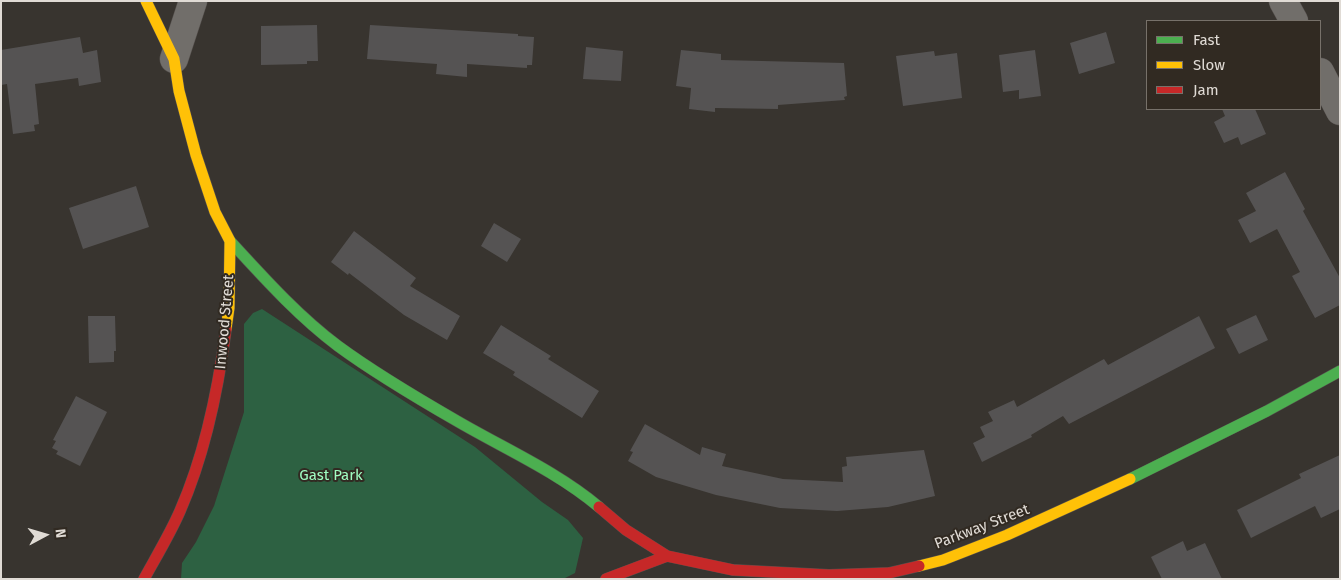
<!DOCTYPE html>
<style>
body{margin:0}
#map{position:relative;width:1341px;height:580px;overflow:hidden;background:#38342f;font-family:"Fira Sans",sans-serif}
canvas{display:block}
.frame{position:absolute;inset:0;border:2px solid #e0dbd5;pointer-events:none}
.legend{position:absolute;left:1146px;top:20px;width:175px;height:90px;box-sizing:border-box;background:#312a22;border:1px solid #77716a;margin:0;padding:6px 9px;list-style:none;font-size:15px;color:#e0dbd5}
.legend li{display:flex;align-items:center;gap:10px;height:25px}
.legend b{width:25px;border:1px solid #77716a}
.north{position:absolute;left:20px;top:510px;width:50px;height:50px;-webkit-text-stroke:4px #312a22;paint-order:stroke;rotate:84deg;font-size:14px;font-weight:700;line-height:20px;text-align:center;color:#e0dbd5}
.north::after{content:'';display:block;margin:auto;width:18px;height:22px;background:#e0dbd5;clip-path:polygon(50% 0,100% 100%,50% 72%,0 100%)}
</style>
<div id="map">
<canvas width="1341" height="580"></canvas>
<div class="frame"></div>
<ul class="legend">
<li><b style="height:6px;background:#4caf50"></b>Fast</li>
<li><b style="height:6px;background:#ffc107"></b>Slow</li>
<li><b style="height:6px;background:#c62828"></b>Jam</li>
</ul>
<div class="north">N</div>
</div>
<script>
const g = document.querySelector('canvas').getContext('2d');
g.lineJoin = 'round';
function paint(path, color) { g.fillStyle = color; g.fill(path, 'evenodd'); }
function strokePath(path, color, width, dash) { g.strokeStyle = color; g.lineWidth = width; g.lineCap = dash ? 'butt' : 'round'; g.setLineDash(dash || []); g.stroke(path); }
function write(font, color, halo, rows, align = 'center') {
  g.font = font + ' "Fira Sans",sans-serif'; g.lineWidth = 4; g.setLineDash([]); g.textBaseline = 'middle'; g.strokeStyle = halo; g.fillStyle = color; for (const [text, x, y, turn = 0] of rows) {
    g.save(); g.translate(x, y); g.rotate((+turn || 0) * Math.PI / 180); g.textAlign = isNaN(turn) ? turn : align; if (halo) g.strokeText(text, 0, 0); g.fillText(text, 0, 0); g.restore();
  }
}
paint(new Path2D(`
 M 262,309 L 475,447 L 542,502 L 568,520 L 583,538 L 575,573 L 563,579 L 181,579 L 182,563 L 196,542 L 214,506 L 244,412 L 244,324 L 253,313 Z`), '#2d6142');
paint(new Path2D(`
 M 317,25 L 318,61 L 307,61 L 307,64 L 261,65 L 261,26 Z
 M 370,25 L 518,34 L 518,36 L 534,37 L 532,65 L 527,65 L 527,68 L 467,64 L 467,77 L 436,74 L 437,64 L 367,59 Z
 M 1106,32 L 1115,63 L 1079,74 L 1070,43 Z
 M 80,37 L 83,53 L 97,50 L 101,82 L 79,86 L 78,78 L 35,84 L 39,124 L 34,125 L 35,131 L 13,134 L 7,84 L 1,85 L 1,50 Z
 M 586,47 L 623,51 L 621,81 L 583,79 Z
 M 681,50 L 721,54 L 721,60 L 844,63 L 847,96 L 844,97 L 845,100 L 778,105 L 778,109 L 715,108 L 715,112 L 689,109 L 691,88 L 676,86 Z
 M 1035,50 L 1041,96 L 1019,99 L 1019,90 L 1003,92 L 999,55 Z
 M 934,51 L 935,56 L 957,53 L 962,98 L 903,106 L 896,56 Z
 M 1222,109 L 1255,109 L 1266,134 L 1241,145 L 1238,137 L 1224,143 L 1214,122 L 1225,116 Z
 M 1285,172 L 1305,209 L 1303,211 L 1340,278 L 1340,305 L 1315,318 L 1292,276 L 1300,272 L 1277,229 L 1250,243 L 1238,220 L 1256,211 L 1246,193 Z
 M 136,186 L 149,227 L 83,249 L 69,208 Z
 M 494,223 L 521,239 L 507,262 L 481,246 Z
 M 354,231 L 416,278 L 410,286 L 460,316 L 447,340 L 404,315 L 349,273 L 348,275 L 331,262 Z
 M 1256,315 L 1268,340 L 1239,354 L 1226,329 Z
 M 88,316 L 115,316 L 116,351 L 114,351 L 114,362 L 89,363 Z
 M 1199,316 L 1215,348 L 1069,424 L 1063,416 L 1031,435 L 1032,437 L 982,462 L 973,443 L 985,437 L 980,427 L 993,421 L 988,412 L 1014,400 L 1017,407 L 1104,359 L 1108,365 Z
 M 501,325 L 551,356 L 548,359 L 599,391 L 582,418 L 513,375 L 515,372 L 483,353 Z
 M 76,396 L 107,412 L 80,466 L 56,454 L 58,451 L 52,448 L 56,441 L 53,440 Z
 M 645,424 L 700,455 L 702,447 L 726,454 L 722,466 L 783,479 L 843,482 L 842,467 L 847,466 L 846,457 L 924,450 L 935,496 L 888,507 L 837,511 L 780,508 L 716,495 L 656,477 L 628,461 L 633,452 L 630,451 Z
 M 1340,455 L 1340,509 L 1321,518 L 1315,506 L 1251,538 L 1237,510 L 1301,478 L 1299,474 Z
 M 1183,541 L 1187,551 L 1205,543 L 1222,579 L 1162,579 L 1151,557 Z`), '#555353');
const street = new Path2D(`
 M 1283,1 L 1294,21
 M 174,59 L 193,1
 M 1320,72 L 1340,111`);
const fast = new Path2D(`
 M 230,241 C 264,278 298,316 338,346 C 376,374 417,398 457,421 C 505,449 556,471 599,507
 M 1130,479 L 1267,411 L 1340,371`);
const slow = new Path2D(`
 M 146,1 L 174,59 L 179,91 L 196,155 L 215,212 L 230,241 L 229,308 L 226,329
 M 919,566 L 943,560 L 1007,535 L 1130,479`);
const jam = new Path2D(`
 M 599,507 L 626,530 L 667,556
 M 144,579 C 156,557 170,534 180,511 C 205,454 218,391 226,329
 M 606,579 L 667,556 L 733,570 L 829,575 L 889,573 L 919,566`);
strokePath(street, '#56514e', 29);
strokePath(fast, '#56514e', 12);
strokePath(slow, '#56514e', 12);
strokePath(jam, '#56514e', 12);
strokePath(street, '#716e6a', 28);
strokePath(fast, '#4caf50', 11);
strokePath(slow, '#ffc107', 11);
strokePath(jam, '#c62828', 11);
write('15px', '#e0dbd5', '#312a22', [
 ["Inwood Street",225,322,-85],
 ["Parkway Street",982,527,-21]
]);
write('15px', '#a0fcc2', '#312a22', [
 ["Gast Park",331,476]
]);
</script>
